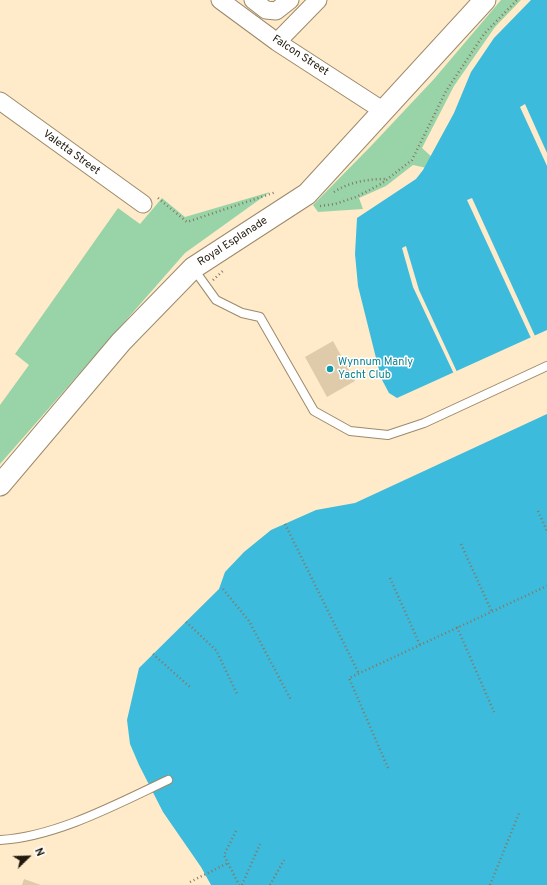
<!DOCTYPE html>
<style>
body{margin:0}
#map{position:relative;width:547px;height:885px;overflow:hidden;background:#ffebc9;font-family:Overpass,sans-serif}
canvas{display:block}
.north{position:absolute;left:8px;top:837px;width:40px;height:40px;-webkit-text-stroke:3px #fff;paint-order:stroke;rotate:67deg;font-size:11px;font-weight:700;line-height:16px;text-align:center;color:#20190c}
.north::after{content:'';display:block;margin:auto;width:14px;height:18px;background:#20190c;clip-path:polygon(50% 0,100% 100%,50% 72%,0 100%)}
</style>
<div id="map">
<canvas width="547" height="885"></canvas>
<div class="north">N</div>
</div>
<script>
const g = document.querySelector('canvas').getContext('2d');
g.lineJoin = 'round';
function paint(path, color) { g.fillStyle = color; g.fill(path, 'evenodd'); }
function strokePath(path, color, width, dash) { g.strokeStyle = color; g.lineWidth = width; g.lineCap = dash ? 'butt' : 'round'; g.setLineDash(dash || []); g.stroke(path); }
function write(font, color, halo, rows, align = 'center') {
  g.font = font + ' Overpass,sans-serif'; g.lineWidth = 3; g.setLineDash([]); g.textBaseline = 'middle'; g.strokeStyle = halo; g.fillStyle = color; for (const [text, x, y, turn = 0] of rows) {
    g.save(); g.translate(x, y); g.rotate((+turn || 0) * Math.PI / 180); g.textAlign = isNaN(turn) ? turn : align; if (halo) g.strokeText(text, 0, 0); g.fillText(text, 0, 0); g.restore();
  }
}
paint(new Path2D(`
 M 501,0 L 521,0 L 495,27 L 454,86 L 422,148 L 433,158 L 427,168 L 413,165 L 386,186 L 359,198 L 363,209 L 318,212 L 313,205 L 371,146 L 434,79 Z
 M 270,192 L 185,253 L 0,464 L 0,405 L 29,365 L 15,354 L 118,208 L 140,224 L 162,198 L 185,217 Z`), '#99d4a8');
paint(new Path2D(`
 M 531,0 L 547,0 L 547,330 L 397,398 L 389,393 L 381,378 L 358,286 L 355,254 L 357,218 L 416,179 L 423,170 L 454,113 L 471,72 L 494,38 Z
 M 547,414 L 547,885 L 211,885 L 201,867 L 163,812 L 139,765 L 130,744 L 127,720 L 139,668 L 219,589 L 225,572 L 244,552 L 271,530 L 316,510 L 355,503 Z`), '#3cbbdc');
paint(new Path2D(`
 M 525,104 L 547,153 L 547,166 L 520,107 Z
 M 472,198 L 535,336 L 531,338 L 467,200 Z
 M 406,246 L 419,290 L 457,372 L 454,374 L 413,287 L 402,248 Z`), '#ffebc9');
paint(new Path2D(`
 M 333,341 L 355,381 L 327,397 L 305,357 Z
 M 24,879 L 41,885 L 22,885 Z`), '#dfcbaa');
const service = new Path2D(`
 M 193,268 L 216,300 L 242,313 L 260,317 L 314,411 L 350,431 L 388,435 L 424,423 L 547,366
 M 0,840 C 56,837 117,804 168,780`);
const minor = new Path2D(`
 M 220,0 L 277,42 L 382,110
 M 253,0 L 266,10 L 276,11 L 290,0
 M 277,42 L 318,0
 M 0,101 L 143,204`);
const tertiary = new Path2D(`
 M 0,485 L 121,342 L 193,268 L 307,194 L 485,0`);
strokePath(service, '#9c8a6b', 10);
strokePath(minor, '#9c8a6b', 19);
strokePath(tertiary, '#9c8a6b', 23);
strokePath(new Path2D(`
 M 334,192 C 349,182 368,179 386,179
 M 158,198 L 187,222 L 276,192
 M 320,206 L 335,204 L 356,197 L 381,184 L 412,160 L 446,91 L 484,34 L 517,0
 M 213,280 L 224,270
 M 538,511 L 547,531
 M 285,524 L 359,674
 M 461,544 L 492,612
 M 390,578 L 420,645
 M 223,589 L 249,621 L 291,700
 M 186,622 L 216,650 L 238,696
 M 457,627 L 494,712
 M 153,654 L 191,688
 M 388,768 L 349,678 L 547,586
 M 236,831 L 224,855 L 239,885
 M 190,882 L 228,863
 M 242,885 L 260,844
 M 270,885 L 284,860
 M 490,885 L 520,811`), '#857861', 2.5, [1, 3]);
strokePath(service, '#fff', 8);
strokePath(minor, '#fff', 17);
strokePath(tertiary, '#fff', 21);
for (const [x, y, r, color] of [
 [330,369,4,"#0f9aa8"]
]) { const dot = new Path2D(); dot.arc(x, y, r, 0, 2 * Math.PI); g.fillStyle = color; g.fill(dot); strokePath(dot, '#fff', 1.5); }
write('11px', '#20190c', '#fff', [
 ["Falcon Street",300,56,33],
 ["Valetta Street",71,153,36],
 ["Royal Esplanade",233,242,-33]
]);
write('11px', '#0d838f', '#fff', [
 ["Wynnum Manly",338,363],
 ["Yacht Club",338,376]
], 'left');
</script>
